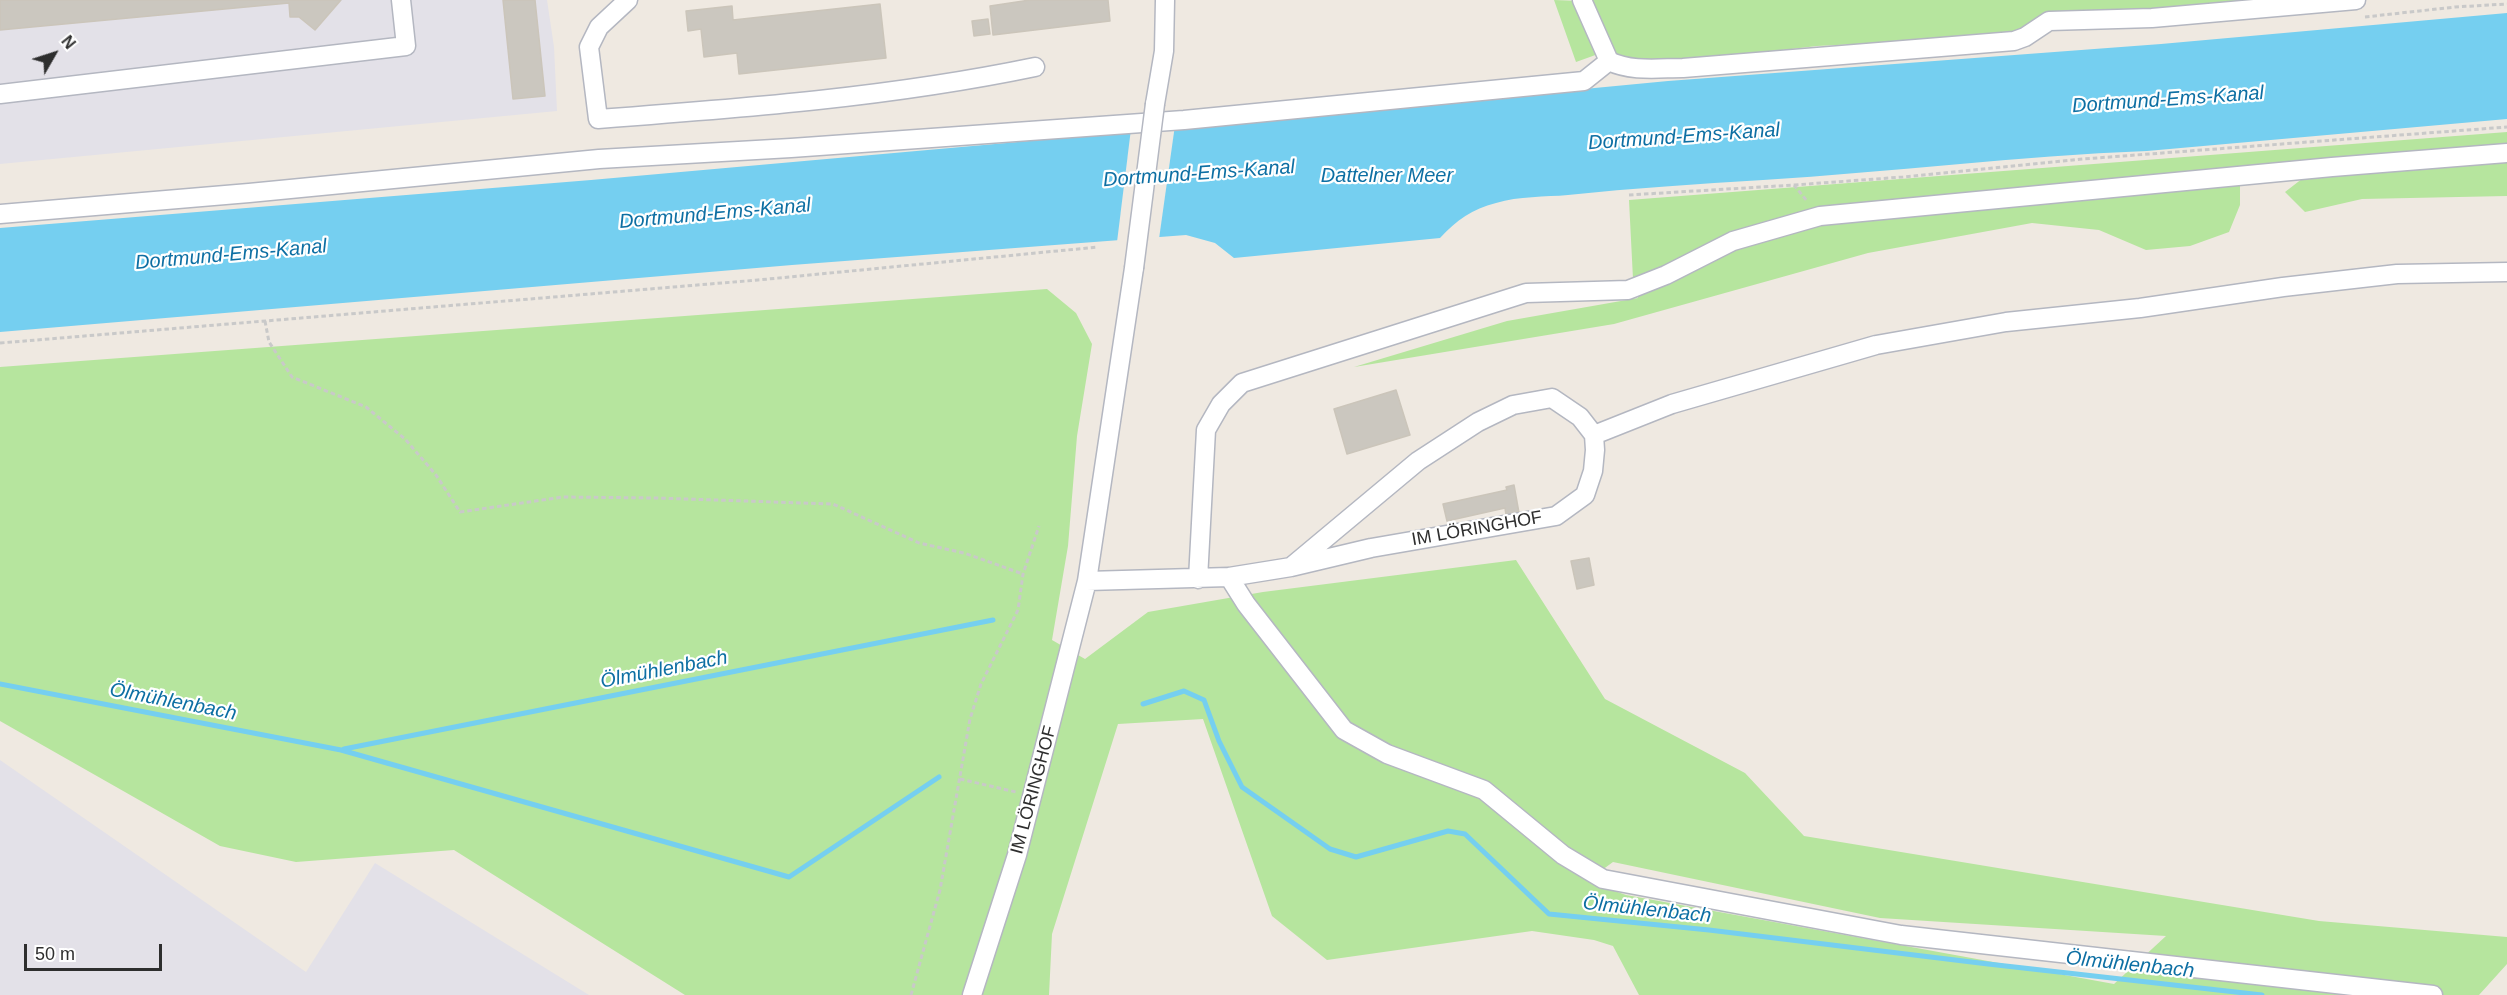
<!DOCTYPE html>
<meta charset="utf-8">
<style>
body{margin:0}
#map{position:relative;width:2507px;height:995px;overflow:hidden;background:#efe9e1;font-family:Helvetica,sans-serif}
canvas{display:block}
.north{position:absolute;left:24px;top:24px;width:60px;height:60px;-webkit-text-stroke:4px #fff;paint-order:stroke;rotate:51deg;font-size:16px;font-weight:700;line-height:24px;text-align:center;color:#2e2e2e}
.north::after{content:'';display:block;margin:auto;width:21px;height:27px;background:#2e2e2e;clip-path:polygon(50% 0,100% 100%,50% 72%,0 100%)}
.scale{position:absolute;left:24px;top:944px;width:138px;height:27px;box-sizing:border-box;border:3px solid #2e2e2e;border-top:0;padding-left:8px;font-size:18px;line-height:21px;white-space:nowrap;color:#2e2e2e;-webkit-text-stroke:4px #fff;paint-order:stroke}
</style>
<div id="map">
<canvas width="2507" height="995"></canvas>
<div class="north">N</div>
<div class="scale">50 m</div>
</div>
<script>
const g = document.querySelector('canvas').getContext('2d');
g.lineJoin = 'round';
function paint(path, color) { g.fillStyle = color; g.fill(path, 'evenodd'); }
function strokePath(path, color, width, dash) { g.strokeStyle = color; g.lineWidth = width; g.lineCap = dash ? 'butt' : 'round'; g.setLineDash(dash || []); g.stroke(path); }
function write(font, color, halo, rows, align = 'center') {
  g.font = font + ' Helvetica,sans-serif'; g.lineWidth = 4.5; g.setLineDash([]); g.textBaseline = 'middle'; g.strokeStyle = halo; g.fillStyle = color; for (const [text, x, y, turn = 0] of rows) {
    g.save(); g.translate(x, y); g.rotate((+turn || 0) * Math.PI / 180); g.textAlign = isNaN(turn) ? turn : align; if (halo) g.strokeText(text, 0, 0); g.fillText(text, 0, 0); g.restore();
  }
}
paint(new Path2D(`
 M 0,0 L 547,0 L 554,47 L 557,111 L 0,164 Z
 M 0,760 L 306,972 L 375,863 L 589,995 L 0,995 Z`), '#e3e1e8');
paint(new Path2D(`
 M 1554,0 L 1580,1 L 1601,53 L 1576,62 Z
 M 1585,0 L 2267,0 L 2051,17 L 2012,36 L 1817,46 L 1679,62 L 1619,62 Z
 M 2507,132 L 2507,196 L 2362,199 L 2305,212 L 2285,192 L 2307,175 L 2240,181 L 2240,205 L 2229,232 L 2190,246 L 2146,250 L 2099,230 L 2032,223 L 1868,253 L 1614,324 L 1354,367 L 1507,321 L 1638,298 L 1633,279 L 1629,200 Z
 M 1047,289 L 1076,313 L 1092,344 L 1077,436 L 1068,546 L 1052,640 L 1085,659 L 1148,612 L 1263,592 L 1516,560 L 1605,699 L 1745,773 L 1804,836 L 2319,921 L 2507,937 L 2507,964 L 2479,995 L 1639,995 L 1613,946 L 1594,940 L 1532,931 L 1327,960 L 1272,916 L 1203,719 L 1118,724 L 1052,934 L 1049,995 L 685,995 L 454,850 L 296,862 L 220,846 L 0,721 L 0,367 ZM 1613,862 L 1880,918 L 2166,936 L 2114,984 L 1626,895 L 1587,881 Z`), '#b6e59e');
paint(new Path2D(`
 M 2507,13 L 2507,119 L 2147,151 C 2018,156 1891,172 1763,180 C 1698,184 1633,188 1568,195 C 1545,197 1519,196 1496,203 C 1472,209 1457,220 1440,238 L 1234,258 L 1215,243 L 1186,235 L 792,265 L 0,332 L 0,228 L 591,180 L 1197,126 L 1668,81 L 2161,44 Z`), '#75cff0');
paint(new Path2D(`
 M 1175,125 L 1159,239 L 1117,242 L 1131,129 Z`), '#efe9e1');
strokePath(new Path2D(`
 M 0,684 L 341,750 L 789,877 L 939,777
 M 1143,704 L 1184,691 L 1204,700 L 1219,741 L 1242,787 L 1330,849 L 1356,857 L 1448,831 L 1465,834 L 1549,914 L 1709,930 L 1988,964 L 2262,995
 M 344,749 L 993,620`), '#75cff0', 5);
const building = new Path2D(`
 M 0,0 L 341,0 L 315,30 L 299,17 L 290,17 L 289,3 L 0,30 Z
 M 503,0 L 535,0 L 545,96 L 513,99 Z
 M 1030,0 L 1108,0 L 1110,21 L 993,35 L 990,6 Z
 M 880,4 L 886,58 L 739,74 L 737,53 L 704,57 L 701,29 L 688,31 L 686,11 L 732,6 L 733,20 Z
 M 988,19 L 990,34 L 974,36 L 972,21 Z
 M 1396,390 L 1410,435 L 1347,454 L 1334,409 Z
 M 1514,485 L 1519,513 L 1506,515 L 1505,508 L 1447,521 L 1443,504 L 1507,490 L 1506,487 Z
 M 1589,558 L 1594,585 L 1577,589 L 1571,561 Z`);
paint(building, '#cbc7bf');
strokePath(building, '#cbc5ba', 1.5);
const minor = new Path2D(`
 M 628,0 L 599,27 L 589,47 L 598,119 C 745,108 891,97 1035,67
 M 1582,0 L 1609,61 C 1631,72 1659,68 1683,68 L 2014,41 L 2025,37 L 2049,21 L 2152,18 L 2356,0
 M 0,94 L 406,46 L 401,0
 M 1155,104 L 1164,51 L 1165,0
 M 0,214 L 249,193 L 599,159 L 791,148 L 1184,120 L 1584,81 L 1609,61
 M 1594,435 L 1672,404 L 1876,345 L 2006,322 L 2140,308 L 2283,287 L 2397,274 L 2507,272
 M 1229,577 L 1246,604 L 1344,730 L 1387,754 L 1484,790 L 1563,855 L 1603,879 L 1901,935 L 2433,995
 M 1198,579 L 1206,430 L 1221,404 L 1242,383 L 1526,293 L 1628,290 L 1666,275 L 1733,241 L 1820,216 L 2332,167 L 2507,153
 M 1087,581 L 1229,577 L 1291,567 L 1371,548 L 1556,516 L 1585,495 L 1593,471 L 1595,450 L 1594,435 L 1580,417 L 1552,398 L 1513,405 L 1478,422 L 1418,461 L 1291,567
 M 972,995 L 1017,855 L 1087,581 L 1134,268`);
strokePath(minor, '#b4b7c1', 21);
strokePath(new Path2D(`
 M 2365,17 L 2455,7 L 2507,4
 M 1794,185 L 1903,177 L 2083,159 L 2507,127
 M 1629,195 L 1794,185 L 1807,201
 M 265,321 L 269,342 L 292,377 L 366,407 L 405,439 L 436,475 L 460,512 L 563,497 L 657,498 L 833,504 L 919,543 L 964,553 L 1023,574
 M 0,343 L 758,280 L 1098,247
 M 960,779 L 1016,792
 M 911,995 L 940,890 L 970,719 L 981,684 L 1018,610 L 1023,574 L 1039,526`), '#c9c9c9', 3, [4.5, 3]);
strokePath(minor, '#fff', 18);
const minorBridge = new Path2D(`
 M 1134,268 L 1155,104`);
strokePath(minorBridge, '#b4b7c1', 21, []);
strokePath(minorBridge, '#fff', 18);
write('18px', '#2e2e2e', '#fff', [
 ["IM LÖRINGHOF",1477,529,-10],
 ["IM LÖRINGHOF",1034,790,-75]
]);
write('italic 20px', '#0d6fa3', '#fff', [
 ["Dortmund-Ems-Kanal",2168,100,-4],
 ["Dortmund-Ems-Kanal",1684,137,-4],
 ["Dortmund-Ems-Kanal",1199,174,-4],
 ["Dattelner Meer",1387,176],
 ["Dortmund-Ems-Kanal",715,214,-5],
 ["Dortmund-Ems-Kanal",231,255,-5],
 ["Ölmühlenbach",664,670,-11],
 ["Ölmühlenbach",173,702,11],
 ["Ölmühlenbach",1647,910,6],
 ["Ölmühlenbach",2130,965,6]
]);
</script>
